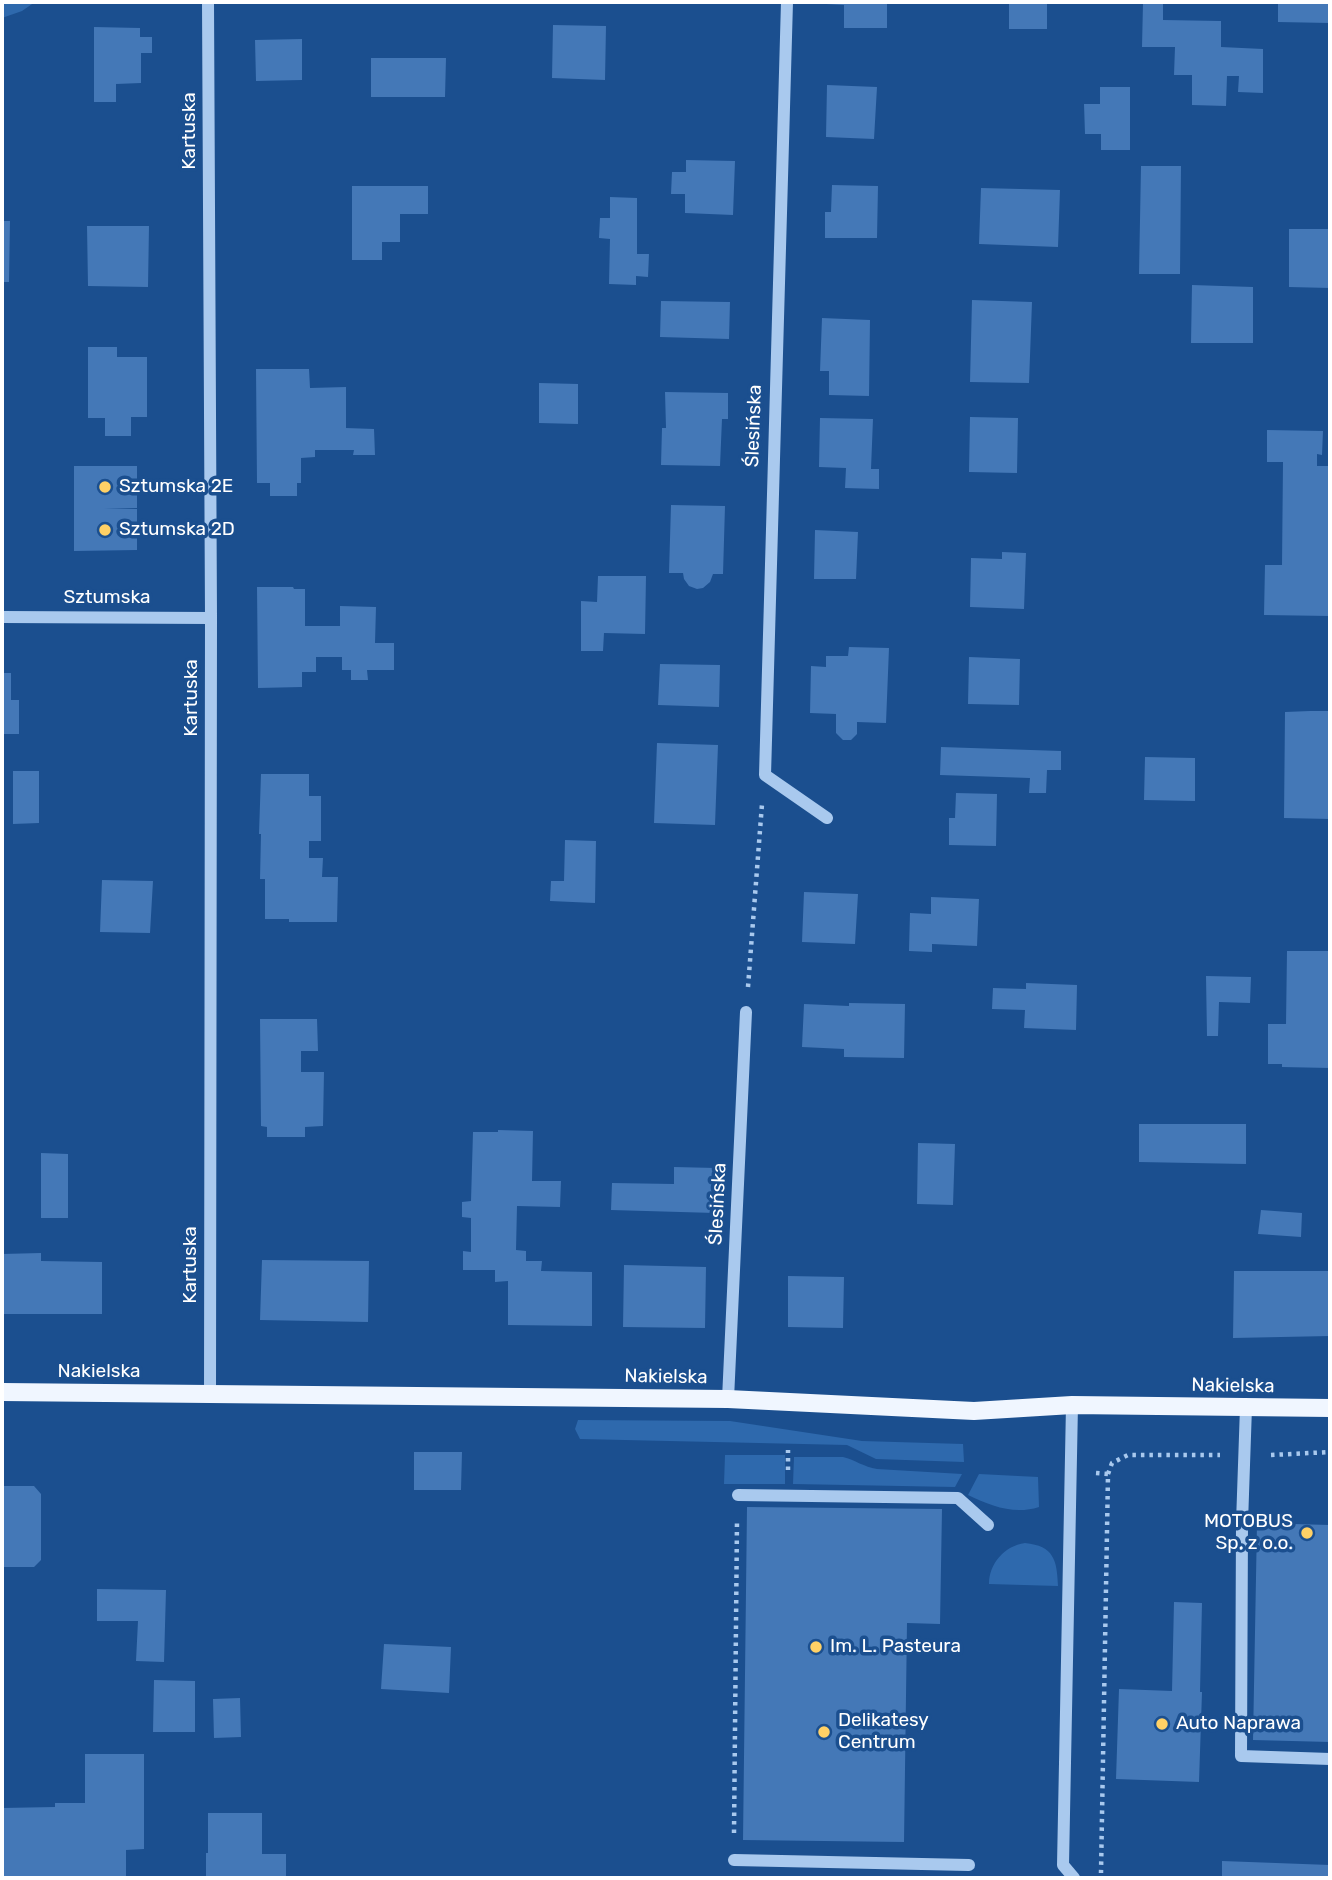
<!DOCTYPE html>
<meta charset="utf-8">
<style>
body{margin:0}
#map{position:relative;width:1332px;height:1880px;overflow:hidden;background:#1b4f8f;font-family:Rubik,sans-serif}
canvas{display:block}
.frame{position:absolute;inset:0;border:4px solid #fff;pointer-events:none}
</style>
<div id="map">
<canvas width="1332" height="1880"></canvas>
<div class="frame"></div>
</div>
<script>
const g = document.querySelector('canvas').getContext('2d');
g.lineJoin = 'round';
function paint(path, color) { g.fillStyle = color; g.fill(path, 'evenodd'); }
function strokePath(path, color, width, dash) { g.strokeStyle = color; g.lineWidth = width; g.lineCap = dash ? 'butt' : 'round'; g.setLineDash(dash || []); g.stroke(path); }
function write(font, color, halo, rows, align = 'center') {
  g.font = font + ' Rubik,sans-serif'; g.lineWidth = 7; g.setLineDash([]); g.textBaseline = 'middle'; g.strokeStyle = halo; g.fillStyle = color; for (const [text, x, y, turn = 0] of rows) {
    g.save(); g.translate(x, y); g.rotate((+turn || 0) * Math.PI / 180); g.textAlign = isNaN(turn) ? turn : align; if (halo) g.strokeText(text, 0, 0); g.fillText(text, 0, 0); g.restore();
  }
}
paint(new Path2D(`
 M 2,2 L 35,2 L 22,11 L 2,18 Z
 M 578,1420 L 730,1421 L 862,1441 L 963,1444 L 964,1462 L 876,1459 L 847,1445 L 580,1439 L 575,1429 Z
 M 725,1455 L 785,1455 L 785,1484 L 724,1484 Z
 M 794,1457 L 843,1457 C 855,1460 864,1467 877,1469 L 962,1474 L 955,1487 L 793,1484 Z
 M 979,1474 L 1038,1477 L 1039,1507 C 1014,1515 991,1506 968,1495 Z
 M 1025,1543 C 1054,1546 1057,1560 1058,1586 L 989,1584 C 989,1564 1004,1546 1025,1543 Z`), '#2e69ad');
paint(new Path2D(`
 M 826,2 L 887,2 L 887,28 L 844,28 L 844,5 L 826,4 Z
 M 1009,2 L 1047,2 L 1047,29 L 1009,29 Z
 M 1278,2 L 1330,2 L 1330,23 L 1278,22 Z
 M 1143,3 L 1163,3 L 1163,20 L 1221,21 L 1221,47 L 1263,49 L 1263,93 L 1238,92 L 1239,76 L 1227,76 L 1226,106 L 1192,105 L 1192,75 L 1174,75 L 1175,47 L 1142,47 Z
 M 553,25 L 606,26 L 605,80 L 552,78 Z
 M 94,27 L 140,28 L 140,37 L 152,37 L 152,53 L 141,53 L 141,83 L 116,84 L 116,102 L 94,102 Z
 M 302,39 L 302,80 L 256,81 L 255,40 Z
 M 371,58 L 446,58 L 445,97 L 371,97 Z
 M 827,85 L 877,87 L 874,139 L 826,137 Z
 M 1100,87 L 1130,87 L 1130,150 L 1101,150 L 1101,134 L 1085,134 L 1084,104 L 1100,104 Z
 M 686,160 L 735,161 L 733,215 L 685,213 L 685,194 L 671,194 L 672,172 L 686,172 Z
 M 1141,166 L 1181,166 L 1180,274 L 1139,274 Z
 M 832,185 L 878,186 L 877,238 L 825,238 L 825,212 L 831,212 Z
 M 352,186 L 428,186 L 428,214 L 400,214 L 400,242 L 382,242 L 382,260 L 352,260 Z
 M 981,188 L 1060,190 L 1058,247 L 979,244 Z
 M 610,197 L 637,198 L 637,254 L 649,254 L 648,277 L 636,276 L 636,285 L 609,284 L 610,239 L 599,238 L 600,218 L 610,218 Z
 M 2,221 L 10,221 L 9,282 L 2,282 Z
 M 87,226 L 149,226 L 148,287 L 88,286 Z
 M 1289,229 L 1330,229 L 1330,288 L 1289,287 Z
 M 1192,285 L 1253,287 L 1253,343 L 1191,343 Z
 M 972,300 L 1032,302 L 1029,383 L 970,382 Z
 M 661,301 L 730,302 L 729,339 L 660,337 Z
 M 822,318 L 870,320 L 869,396 L 829,395 L 829,371 L 820,371 Z
 M 88,347 L 117,347 L 117,357 L 147,357 L 147,417 L 131,417 L 131,436 L 105,436 L 105,418 L 88,418 Z
 M 256,369 L 309,369 L 310,388 L 346,387 L 346,428 L 374,429 L 375,455 L 353,455 L 354,450 L 315,450 L 315,457 L 301,458 L 301,483 L 297,483 L 297,496 L 270,496 L 270,483 L 257,483 Z
 M 539,383 L 578,384 L 578,424 L 539,423 Z
 M 665,392 L 728,393 L 728,419 L 722,419 L 720,466 L 661,465 L 662,428 L 666,428 Z
 M 970,417 L 1018,418 L 1017,473 L 969,472 Z
 M 820,418 L 873,419 L 871,469 L 879,469 L 879,489 L 845,488 L 846,468 L 819,467 Z
 M 1267,430 L 1323,431 L 1322,455 L 1317,454 L 1317,466 L 1330,466 L 1330,616 L 1264,615 L 1265,565 L 1282,565 L 1283,462 L 1267,462 Z
 M 74,466 L 137,466 L 137,508 L 104,508 L 137,509 L 137,550 L 74,551 Z
 M 671,505 L 725,506 L 723,574 L 713,574 L 710,582 L 703,588 L 697,589 L 689,586 L 684,579 L 683,573 L 669,573 Z
 M 815,530 L 858,532 L 856,579 L 814,579 Z
 M 1002,552 L 1026,553 L 1024,609 L 970,607 L 971,558 L 1002,559 Z
 M 598,576 L 646,576 L 645,634 L 604,633 L 603,651 L 581,651 L 581,601 L 597,602 Z
 M 257,587 L 293,587 L 294,589 L 305,589 L 305,626 L 340,626 L 340,606 L 376,607 L 375,643 L 394,643 L 394,670 L 367,670 L 368,680 L 351,680 L 351,670 L 342,670 L 342,657 L 316,657 L 316,672 L 302,672 L 302,687 L 258,688 Z
 M 849,647 L 889,648 L 886,723 L 857,722 L 857,734 L 851,740 L 843,740 L 836,733 L 836,714 L 810,713 L 811,666 L 826,667 L 826,656 L 848,656 Z
 M 969,657 L 1020,659 L 1019,705 L 968,704 Z
 M 660,664 L 720,665 L 719,707 L 658,705 Z
 M 2,673 L 11,673 L 11,700 L 19,700 L 19,734 L 2,734 Z
 M 1310,711 L 1330,711 L 1330,819 L 1284,818 L 1285,712 Z
 M 657,743 L 718,745 L 715,825 L 654,823 Z
 M 941,747 L 1061,751 L 1061,770 L 1047,770 L 1046,793 L 1029,793 L 1030,778 L 940,775 Z
 M 1145,757 L 1195,758 L 1195,801 L 1144,800 Z
 M 13,771 L 39,771 L 39,823 L 13,824 Z
 M 261,774 L 309,774 L 309,796 L 321,796 L 321,841 L 309,841 L 309,858 L 323,858 L 322,877 L 338,877 L 337,922 L 289,922 L 289,919 L 265,919 L 265,879 L 260,879 L 261,834 L 259,834 Z
 M 956,793 L 997,794 L 996,846 L 949,845 L 949,818 L 955,818 Z
 M 565,840 L 596,841 L 595,903 L 550,901 L 551,881 L 564,881 Z
 M 102,880 L 153,881 L 150,933 L 100,932 Z
 M 804,892 L 858,894 L 855,944 L 802,942 Z
 M 931,897 L 979,899 L 977,946 L 932,944 L 932,952 L 909,951 L 910,913 L 931,914 Z
 M 1287,951 L 1330,951 L 1330,1068 L 1282,1067 L 1282,1064 L 1268,1064 L 1268,1024 L 1286,1024 Z
 M 1206,976 L 1251,977 L 1250,1003 L 1219,1002 L 1218,1036 L 1207,1036 Z
 M 1026,983 L 1077,985 L 1076,1030 L 1024,1028 L 1025,1010 L 992,1009 L 993,988 L 1026,989 Z
 M 849,1003 L 905,1004 L 904,1058 L 844,1057 L 844,1049 L 802,1047 L 804,1004 L 849,1006 Z
 M 260,1019 L 317,1019 L 318,1051 L 301,1051 L 301,1072 L 324,1072 L 323,1126 L 305,1127 L 305,1137 L 267,1137 L 267,1127 L 261,1126 Z
 M 1139,1124 L 1246,1124 L 1246,1164 L 1139,1162 Z
 M 498,1130 L 533,1131 L 532,1181 L 561,1181 L 560,1207 L 517,1206 L 516,1250 L 526,1251 L 526,1261 L 542,1261 L 541,1271 L 592,1272 L 592,1326 L 508,1325 L 508,1281 L 495,1282 L 495,1270 L 463,1270 L 463,1251 L 471,1252 L 471,1218 L 462,1217 L 462,1202 L 471,1201 L 473,1132 L 498,1132 Z
 M 918,1143 L 955,1144 L 953,1205 L 917,1204 Z
 M 41,1153 L 68,1154 L 68,1218 L 41,1218 Z
 M 674,1167 L 716,1168 L 715,1213 L 611,1210 L 612,1183 L 674,1184 Z
 M 1261,1210 L 1302,1213 L 1301,1237 L 1258,1234 Z
 M 41,1253 L 41,1261 L 102,1262 L 102,1314 L 2,1314 L 2,1254 Z
 M 262,1260 L 369,1261 L 368,1322 L 260,1320 Z
 M 624,1265 L 706,1267 L 705,1328 L 623,1327 Z
 M 1234,1271 L 1330,1271 L 1330,1336 L 1233,1338 Z
 M 788,1276 L 844,1277 L 843,1328 L 788,1327 Z
 M 414,1452 L 462,1452 L 461,1490 L 414,1490 Z
 M 2,1486 L 34,1486 L 41,1494 L 41,1560 L 34,1567 L 2,1567 Z
 M 747,1507 L 942,1509 L 940,1624 L 907,1623 L 904,1842 L 743,1840 Z
 M 1257,1523 L 1330,1525 L 1330,1742 L 1253,1740 Z
 M 97,1589 L 166,1590 L 164,1662 L 136,1661 L 138,1621 L 97,1621 Z
 M 1174,1602 L 1202,1603 L 1200,1692 L 1202,1692 L 1199,1782 L 1116,1779 L 1119,1689 L 1172,1691 Z
 M 384,1644 L 451,1647 L 449,1693 L 381,1689 Z
 M 154,1680 L 195,1681 L 195,1732 L 153,1732 Z
 M 240,1698 L 241,1737 L 214,1738 L 213,1699 Z
 M 85,1754 L 144,1754 L 144,1849 L 126,1850 L 126,1878 L 2,1878 L 2,1808 L 55,1807 L 55,1803 L 85,1803 Z
 M 208,1813 L 262,1813 L 262,1854 L 286,1854 L 286,1878 L 206,1878 L 206,1853 L 208,1853 Z
 M 1222,1861 L 1330,1865 L 1330,1878 L 1222,1878 Z`), '#4478b7');
strokePath(new Path2D(`
 M 748,987 L 762,804
 M 1271,1455 L 1330,1452
 M 788,1470 L 788,1450
 M 1096,1473 L 1108,1474 L 1101,1873
 M 1108,1474 L 1112,1463 L 1128,1455 L 1220,1455
 M 734,1833 L 737,1520`), '#a9c9ee', 4.5, [3.5, 5]);
strokePath(new Path2D(`
 M 208,2 L 211,618 L 210,1393
 M 787,2 L 765,775 L 827,818
 M 2,617 L 211,618
 M 728,1399 L 746,1012
 M 1072,1405 L 1063,1865 L 1074,1878
 M 1246,1407 L 1242,1523 L 1241,1756 L 1330,1759
 M 738,1495 L 958,1498 L 988,1525
 M 734,1860 L 969,1865`), '#a9c9ee', 12);
strokePath(new Path2D(`
 M 2,1392 L 728,1399 L 974,1411 L 1072,1405 L 1330,1408`), '#f0f6ff', 18);
for (const [x, y, r, color] of [
 [105,487,7,"#ffd166"],
 [105,530,7,"#ffd166"],
 [1307,1533,7,"#ffd166"],
 [816,1647,7,"#ffd166"],
 [1162,1724,7,"#ffd166"],
 [824,1732,7,"#ffd166"]
]) { const dot = new Path2D(); dot.arc(x, y, r, 0, 2 * Math.PI); g.fillStyle = color; g.fill(dot); strokePath(dot, '#1b4f8f', 2.5); }
write('19px', '#fff', '#1b4f8f', [
 ["Kartuska",190,131,-90],
 ["Ślesińska",754,426,-88],
 ["Sztumska",107,598],
 ["Kartuska",192,698,-90],
 ["Ślesińska",718,1204,-87],
 ["Kartuska",191,1265,-90],
 ["Nakielska",99,1372],
 ["Nakielska",666,1377,1],
 ["Nakielska",1233,1386,1]
]);
write('19px', '#fff', '#1b4f8f', [
 ["Sztumska 2E",119,487],
 ["Sztumska 2D",119,530],
 ["MOTOBUS",1293,1522,"right"],
 ["Sp. z o.o.",1293,1544,"right"],
 ["Im. L. Pasteura",830,1647],
 ["Delikatesy",838,1721],
 ["Centrum",838,1743],
 ["Auto Naprawa",1176,1724]
], 'left');
</script>
